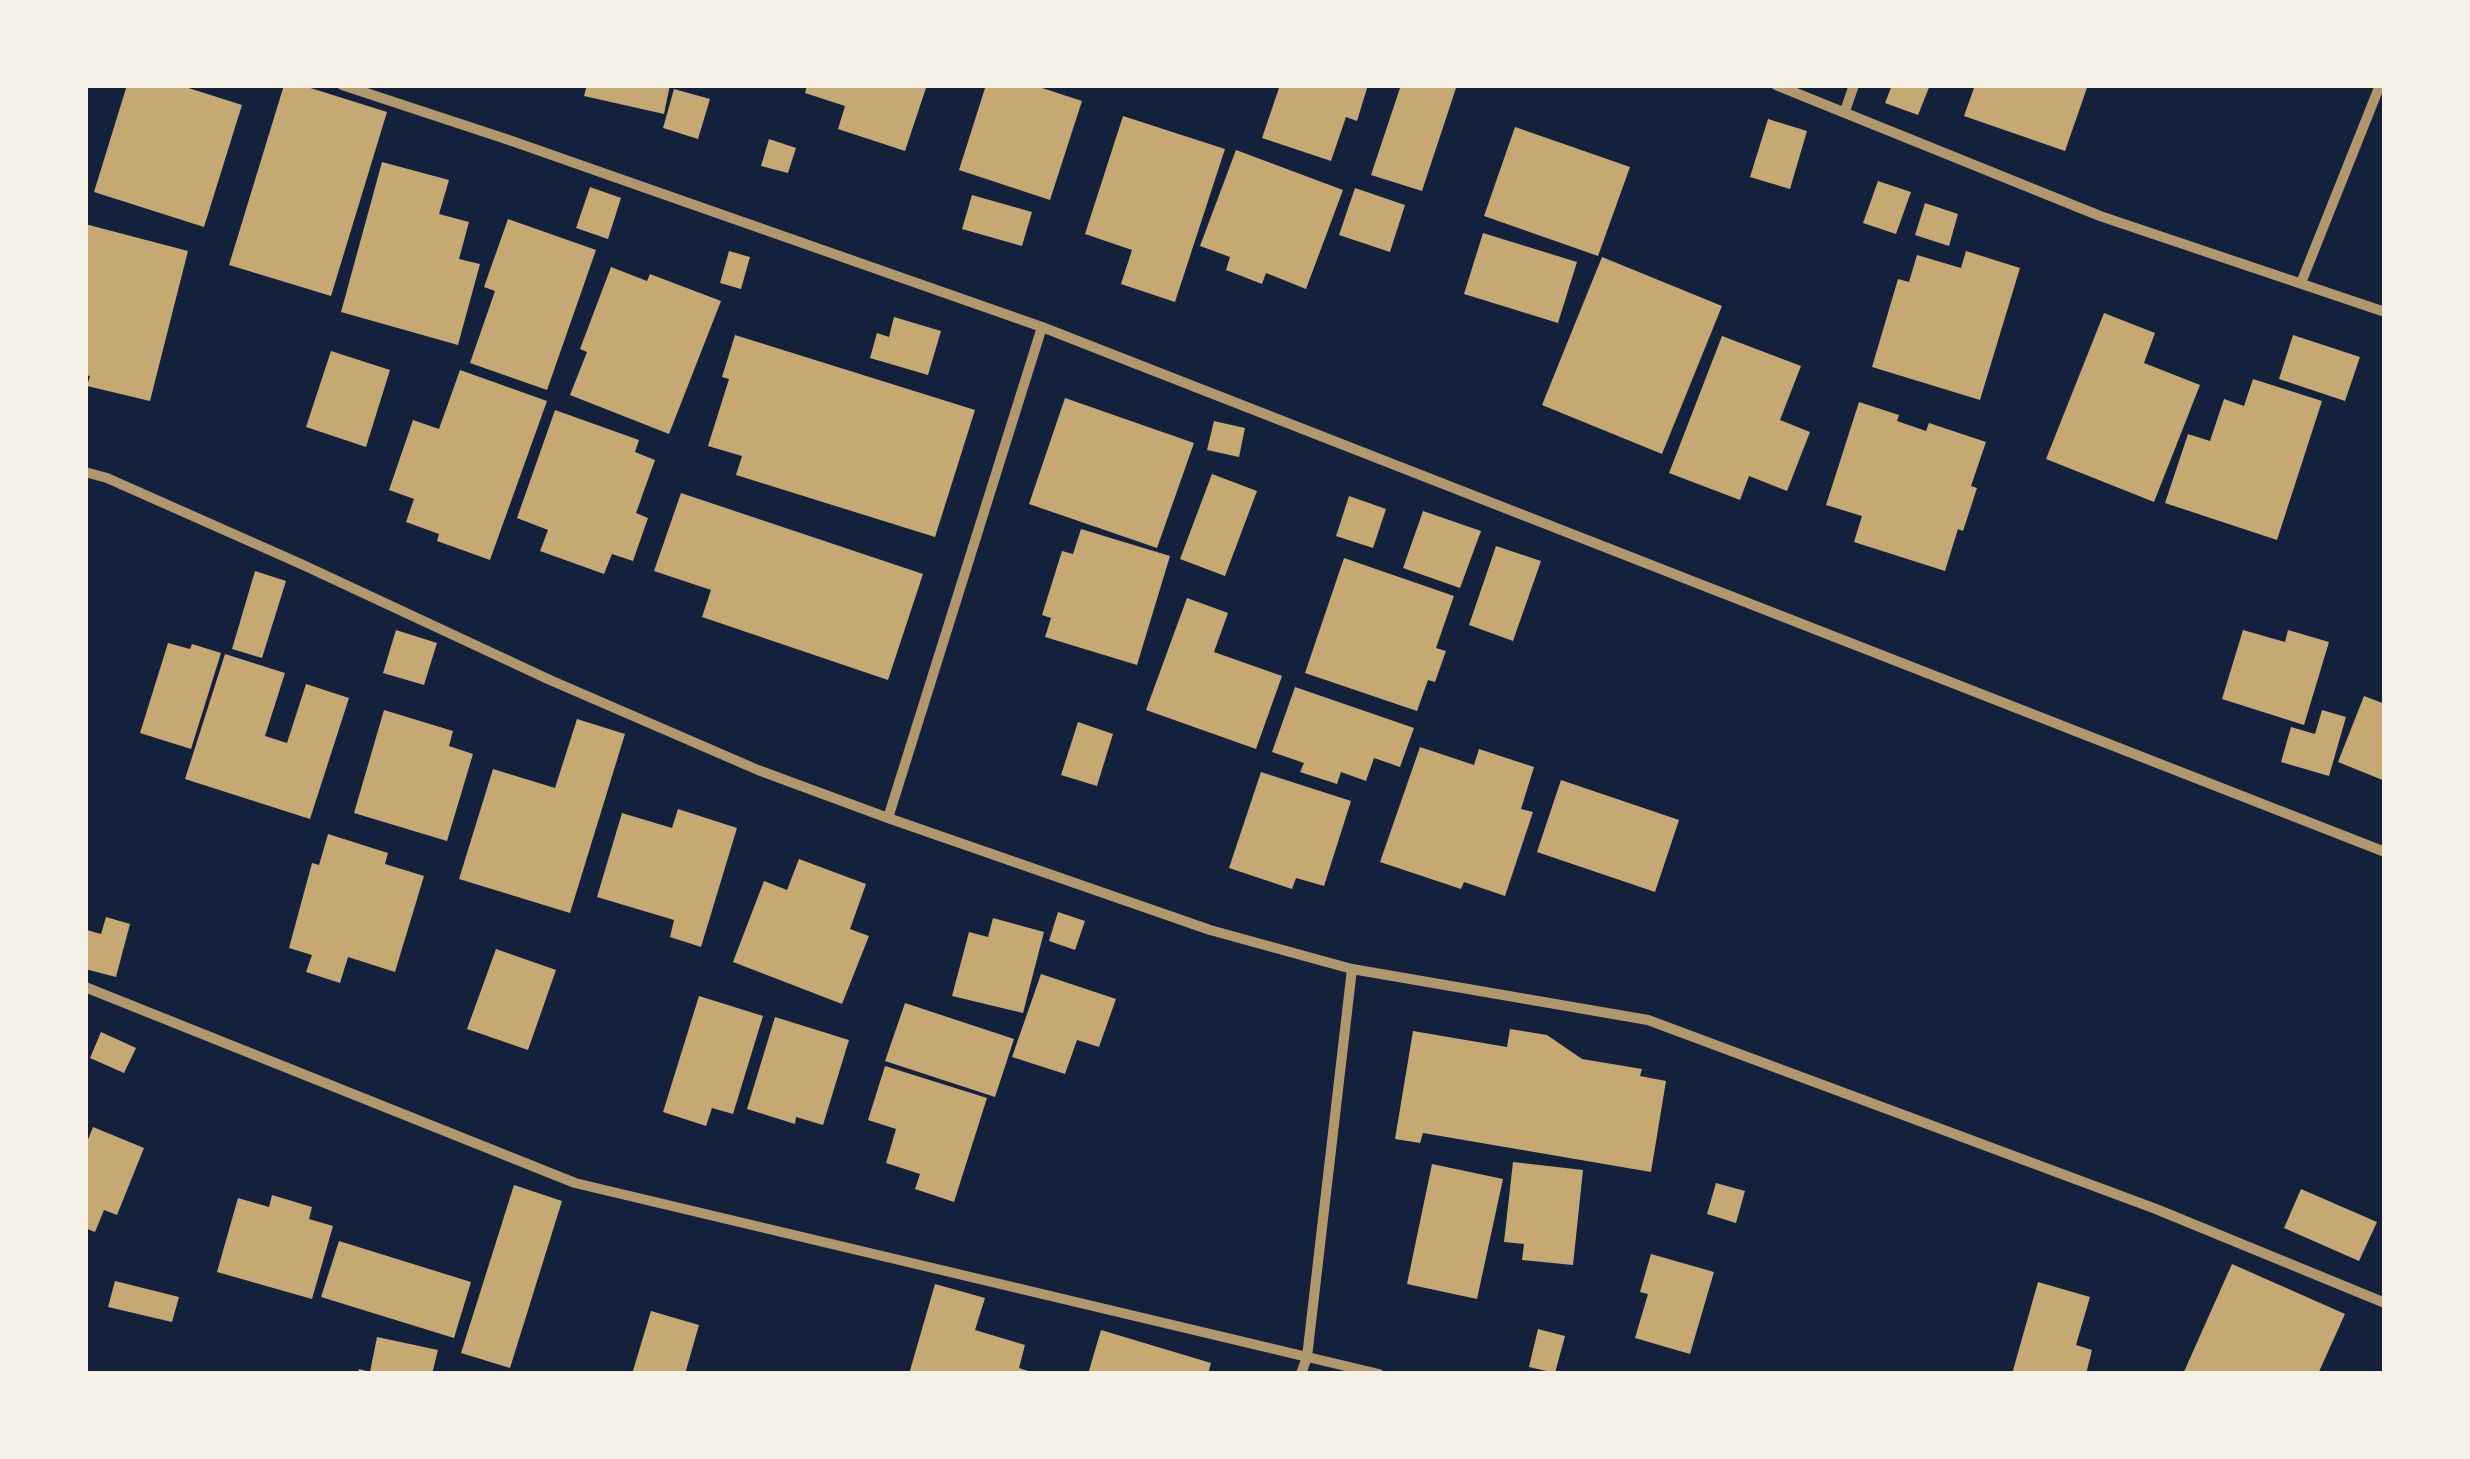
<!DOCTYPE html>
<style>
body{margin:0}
#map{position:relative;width:2470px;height:1459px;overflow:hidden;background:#14213d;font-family:Manrope,sans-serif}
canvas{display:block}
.frame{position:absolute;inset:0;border:88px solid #f6f1e7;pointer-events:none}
</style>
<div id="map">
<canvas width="2470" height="1459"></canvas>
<div class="frame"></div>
</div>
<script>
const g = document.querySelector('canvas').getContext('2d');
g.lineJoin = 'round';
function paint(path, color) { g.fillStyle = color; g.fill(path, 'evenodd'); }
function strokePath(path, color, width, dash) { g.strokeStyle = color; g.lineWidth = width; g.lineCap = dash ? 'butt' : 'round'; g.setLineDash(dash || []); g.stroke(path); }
paint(new Path2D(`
 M 127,85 L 179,85 L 242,105 L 204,227 L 94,192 Z
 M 284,85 L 301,85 L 387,112 L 331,296 L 229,265 Z
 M 587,85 L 670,85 L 664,114 L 584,96 Z
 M 807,85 L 927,85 L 905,151 L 838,129 L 845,106 L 805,93 Z
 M 986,85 L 1033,85 L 1082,101 L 1050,200 L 959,170 Z
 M 1280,85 L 1368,85 L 1357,121 L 1346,117 L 1331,161 L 1262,138 Z
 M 1401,85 L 1457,85 L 1422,191 L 1371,175 Z
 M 1892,85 L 1930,85 L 1918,115 L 1885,103 Z
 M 1975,85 L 2088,85 L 2065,151 L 1964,116 Z
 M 674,89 L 710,99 L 698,139 L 663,128 Z
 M 1123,116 L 1225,149 L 1175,302 L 1121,284 L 1132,250 L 1085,234 Z
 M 1768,119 L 1807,131 L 1790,189 L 1750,177 Z
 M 1515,127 L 1630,167 L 1598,256 L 1484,216 Z
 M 769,139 L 796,148 L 788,173 L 761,166 Z
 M 1236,150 L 1343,190 L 1306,289 L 1266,273 L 1262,284 L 1226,270 L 1230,257 L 1200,246 Z
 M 382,162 L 449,180 L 439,214 L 469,222 L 459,259 L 480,264 L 458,345 L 341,312 Z
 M 1878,181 L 1911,192 L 1896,234 L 1863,223 Z
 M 590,187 L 621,198 L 608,239 L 576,228 Z
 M 1355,188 L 1405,205 L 1390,252 L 1339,235 Z
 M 972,195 L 1032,212 L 1022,246 L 962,229 Z
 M 1925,203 L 1958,214 L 1949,246 L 1915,235 Z
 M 508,219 L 596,250 L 547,390 L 470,363 L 495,291 L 484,287 Z
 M 85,224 L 188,251 L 150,401 L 87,386 L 90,376 L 85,375 Z
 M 1483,233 L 1577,262 L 1558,323 L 1464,294 Z
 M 729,251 L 750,257 L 741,289 L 720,283 Z
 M 1966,251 L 2020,268 L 1980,400 L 1872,367 L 1898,279 L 1909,282 L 1917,255 L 1961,268 Z
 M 1602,257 L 1722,306 L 1662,454 L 1542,405 Z
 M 611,267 L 647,281 L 650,274 L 721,301 L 669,434 L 570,395 L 587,352 L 580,349 Z
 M 2104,313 L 2155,333 L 2144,363 L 2200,385 L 2154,502 L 2046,459 Z
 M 894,317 L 941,331 L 928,375 L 870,358 L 877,333 L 889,337 Z
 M 735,335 L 975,410 L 935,537 L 736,475 L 742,456 L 708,446 L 729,379 L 722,377 Z
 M 2293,335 L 2360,357 L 2345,401 L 2279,379 Z
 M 1722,336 L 1801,366 L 1780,420 L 1810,432 L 1787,491 L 1749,476 L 1740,500 L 1669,473 Z
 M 331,351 L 390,370 L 366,447 L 306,427 Z
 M 460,370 L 547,401 L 490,560 L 437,541 L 439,534 L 406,522 L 414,499 L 389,490 L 413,420 L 439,429 Z
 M 2253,379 L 2322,401 L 2277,540 L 2165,503 L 2188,434 L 2210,441 L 2224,399 L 2244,406 Z
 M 1065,398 L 1194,443 L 1157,548 L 1029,504 Z
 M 1859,402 L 1899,415 L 1897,421 L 1926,431 L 1929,423 L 1986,442 L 1971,486 L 1977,488 L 1963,531 L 1958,529 L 1945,571 L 1854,542 L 1862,516 L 1826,505 Z
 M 555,410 L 639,440 L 635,452 L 655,460 L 636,513 L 648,518 L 633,561 L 612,554 L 604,574 L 540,551 L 548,530 L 517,518 Z
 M 1214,421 L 1245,428 L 1239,457 L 1207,450 Z
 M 1212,474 L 1257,491 L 1225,576 L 1180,559 Z
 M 681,493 L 923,574 L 888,680 L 702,617 L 711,590 L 654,571 Z
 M 1349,496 L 1386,509 L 1373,548 L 1336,536 Z
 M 1423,511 L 1481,531 L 1460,588 L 1403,568 Z
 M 1081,529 L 1170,556 L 1137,665 L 1045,637 L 1051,618 L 1042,615 L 1062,551 L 1073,554 Z
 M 1496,546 L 1541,561 L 1513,641 L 1469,625 Z
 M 1344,558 L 1454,596 L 1436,648 L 1446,651 L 1435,682 L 1428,680 L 1417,711 L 1305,673 Z
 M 255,571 L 286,581 L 262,658 L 232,649 Z
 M 1187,598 L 1228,613 L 1214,652 L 1282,676 L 1256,749 L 1146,710 Z
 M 396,630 L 437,643 L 424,685 L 383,673 Z
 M 2243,630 L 2285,642 L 2288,630 L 2329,642 L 2304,725 L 2222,699 Z
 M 168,643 L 190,649 L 192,644 L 221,653 L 191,749 L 140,733 Z
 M 225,654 L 285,673 L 265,736 L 287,743 L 306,684 L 349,698 L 310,819 L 185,779 Z
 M 1295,687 L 1414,728 L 1400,767 L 1374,758 L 1366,781 L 1341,772 L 1337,784 L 1300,772 L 1304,763 L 1272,752 Z
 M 2364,696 L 2385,704 L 2385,781 L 2338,762 Z
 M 384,710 L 453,731 L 449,746 L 473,754 L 447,841 L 354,813 Z
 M 2322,710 L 2346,717 L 2329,776 L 2281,762 L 2291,727 L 2315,734 Z
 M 577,719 L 625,734 L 570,913 L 459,879 L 493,769 L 555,788 Z
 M 1078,722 L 1113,734 L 1097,786 L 1061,775 Z
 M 1420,747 L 1474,765 L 1479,749 L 1534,767 L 1521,809 L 1533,812 L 1505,896 L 1464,882 L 1461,889 L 1380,862 Z
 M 1261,772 L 1351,801 L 1324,886 L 1296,878 L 1292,889 L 1229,868 Z
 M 1561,780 L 1679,820 L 1655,892 L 1537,852 Z
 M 678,809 L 737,828 L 701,947 L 670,937 L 674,920 L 597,897 L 622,813 L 672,828 Z
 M 328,834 L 388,853 L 385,864 L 424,876 L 395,972 L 348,957 L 340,983 L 306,972 L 312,955 L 289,948 L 312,863 L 319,865 Z
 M 799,859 L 866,884 L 850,929 L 869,936 L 842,1004 L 733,962 L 764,881 L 787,890 Z
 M 1058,912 L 1085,921 L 1075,950 L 1049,941 Z
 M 106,917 L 130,924 L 116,977 L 85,969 L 87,930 L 101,934 Z
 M 993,918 L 1044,932 L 1023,1013 L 952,996 L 969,932 L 988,937 Z
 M 496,949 L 556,970 L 528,1050 L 467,1029 Z
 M 1041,974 L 1116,999 L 1099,1047 L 1077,1040 L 1065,1074 L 1012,1057 Z
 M 699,996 L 763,1016 L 733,1114 L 712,1108 L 706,1126 L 663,1112 Z
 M 905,1003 L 1014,1039 L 995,1097 L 885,1061 Z
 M 775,1017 L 849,1040 L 823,1125 L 796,1117 L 795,1124 L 747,1109 Z
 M 1510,1029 L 1547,1035 L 1582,1059 L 1642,1069 L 1640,1076 L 1666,1081 L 1651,1172 L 1423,1133 L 1420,1143 L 1395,1139 L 1413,1031 L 1507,1047 Z
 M 101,1032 L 136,1048 L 124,1073 L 90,1058 Z
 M 885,1066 L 987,1098 L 954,1202 L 915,1189 L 920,1174 L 886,1163 L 896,1129 L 868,1120 Z
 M 93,1127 L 144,1148 L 117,1215 L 104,1210 L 95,1232 L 85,1228 L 85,1147 Z
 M 1513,1162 L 1583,1170 L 1573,1265 L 1522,1260 L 1524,1244 L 1504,1242 Z
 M 1432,1164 L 1503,1179 L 1477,1299 L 1407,1284 Z
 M 1716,1183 L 1745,1191 L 1736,1223 L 1707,1214 Z
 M 514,1185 L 562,1201 L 510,1368 L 461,1353 Z
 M 2301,1189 L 2377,1222 L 2359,1261 L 2284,1228 Z
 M 272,1195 L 312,1207 L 309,1219 L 333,1226 L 312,1299 L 217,1272 L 238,1198 L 269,1207 Z
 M 339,1241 L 471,1282 L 454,1338 L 321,1297 Z
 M 1651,1254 L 1714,1272 L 1690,1354 L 1635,1338 L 1648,1294 L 1640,1292 Z
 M 2232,1264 L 2345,1314 L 2318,1374 L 2183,1374 Z
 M 115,1281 L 179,1297 L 172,1322 L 108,1307 Z
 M 2038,1282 L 2090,1297 L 2076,1345 L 2092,1350 L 2086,1374 L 2012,1374 Z
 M 935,1284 L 985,1298 L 975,1330 L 1025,1345 L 1019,1368 L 1037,1374 L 909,1374 Z
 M 651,1311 L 699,1325 L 685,1374 L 632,1374 Z
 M 1538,1329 L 1565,1336 L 1555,1373 L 1529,1367 Z
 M 1101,1330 L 1211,1363 L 1208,1374 L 1088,1374 Z
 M 377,1337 L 438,1350 L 432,1374 L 358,1374 L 359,1369 L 370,1372 Z`), '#c6a872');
strokePath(new Path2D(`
 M 342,85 L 509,140 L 1042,327 L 2385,852
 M 1776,85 L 2100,216 L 2385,312
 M 1845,111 L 1854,85
 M 2301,283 L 2380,85
 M 85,472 L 107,478 L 301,564 L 550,680 L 758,770 L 888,818 L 1210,930 L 1352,969 L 1648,1020 L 2156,1209 L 2385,1303
 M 888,818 L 1042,327
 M 85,987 L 575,1183 L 1379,1374
 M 1301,1374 L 1307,1357 L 1352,969`), '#b1986c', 10);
</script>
